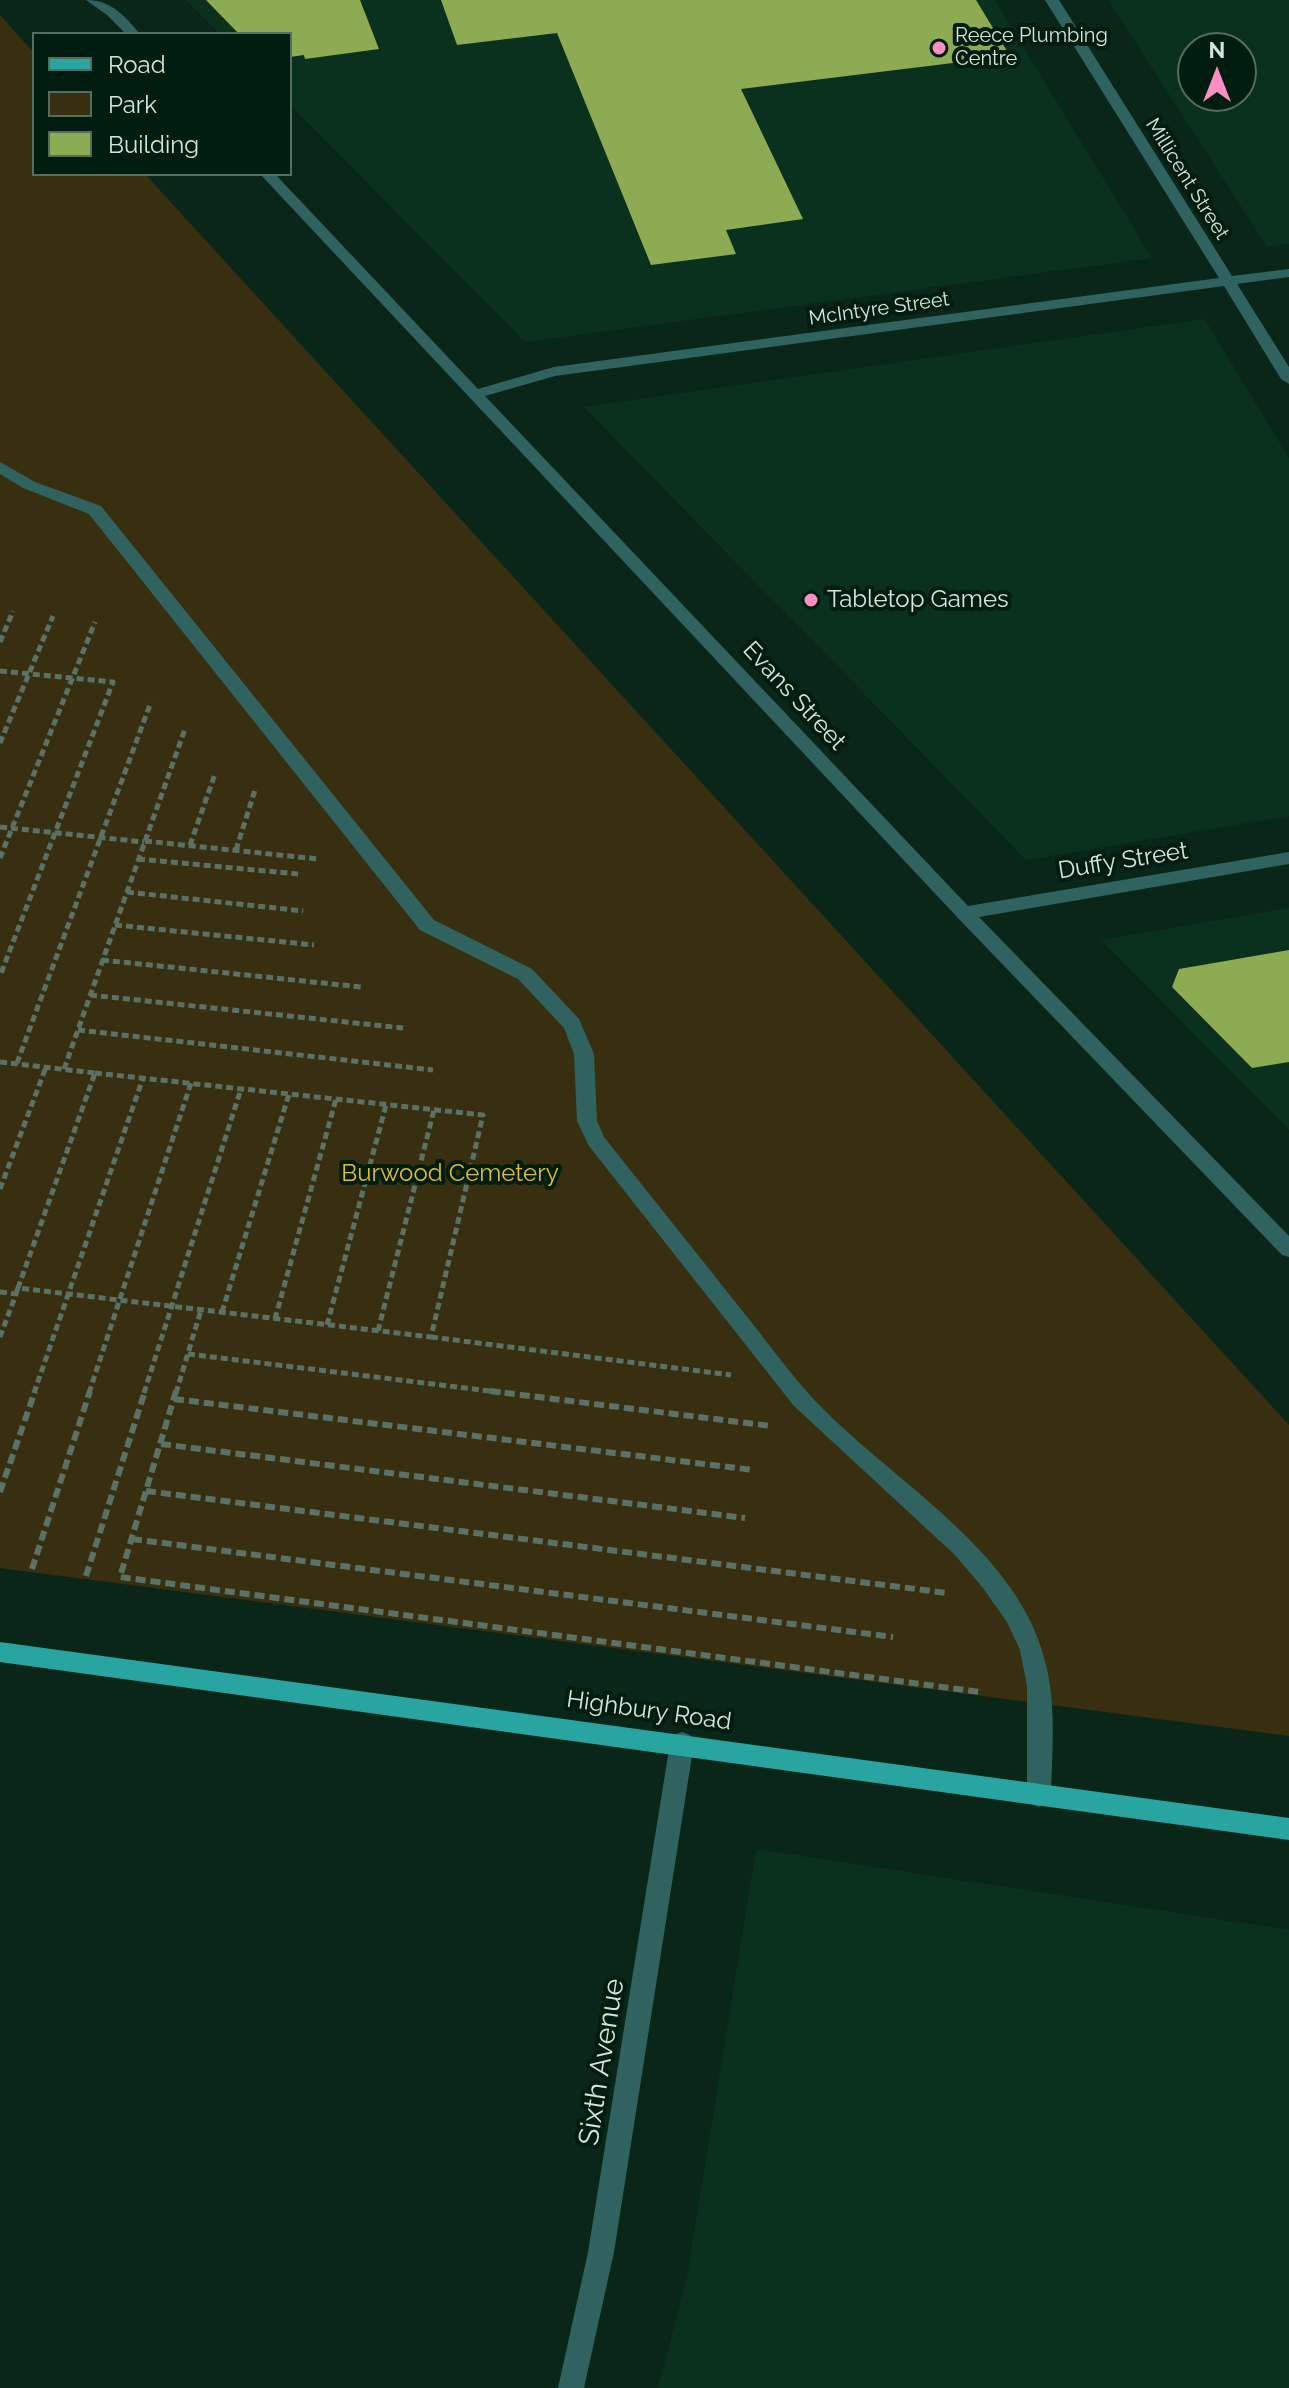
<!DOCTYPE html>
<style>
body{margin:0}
#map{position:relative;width:1289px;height:2388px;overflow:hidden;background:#092618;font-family:Raleway,sans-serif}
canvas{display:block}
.legend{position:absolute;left:32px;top:32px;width:260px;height:144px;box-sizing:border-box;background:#011d0f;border:2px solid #556d60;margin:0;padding:10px 14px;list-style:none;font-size:24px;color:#d4e5da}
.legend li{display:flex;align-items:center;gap:16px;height:40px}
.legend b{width:40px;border:2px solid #556d60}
.north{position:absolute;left:1177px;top:32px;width:80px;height:80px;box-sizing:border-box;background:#011d0f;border:2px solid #556d60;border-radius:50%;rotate:0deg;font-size:22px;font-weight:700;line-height:32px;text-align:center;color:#d4e5da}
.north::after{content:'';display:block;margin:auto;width:28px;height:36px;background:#fd8ec0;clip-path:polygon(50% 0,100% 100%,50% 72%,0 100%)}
</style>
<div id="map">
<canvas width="1289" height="2388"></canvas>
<ul class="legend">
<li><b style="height:10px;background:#28a5a1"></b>Road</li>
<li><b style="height:22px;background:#382f10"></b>Park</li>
<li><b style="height:22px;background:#8dab52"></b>Building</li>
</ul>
<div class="north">N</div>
</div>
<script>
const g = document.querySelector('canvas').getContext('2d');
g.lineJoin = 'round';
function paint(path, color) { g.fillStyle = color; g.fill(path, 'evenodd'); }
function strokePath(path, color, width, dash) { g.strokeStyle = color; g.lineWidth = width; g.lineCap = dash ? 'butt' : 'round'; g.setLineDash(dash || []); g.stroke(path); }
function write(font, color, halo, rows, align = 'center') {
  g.font = font + ' Raleway,sans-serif'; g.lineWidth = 8; g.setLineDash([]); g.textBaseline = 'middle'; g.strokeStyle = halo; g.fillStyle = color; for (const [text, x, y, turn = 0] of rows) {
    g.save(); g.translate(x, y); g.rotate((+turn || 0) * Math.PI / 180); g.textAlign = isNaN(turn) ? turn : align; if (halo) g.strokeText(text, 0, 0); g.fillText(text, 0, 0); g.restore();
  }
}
paint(new Path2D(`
 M 186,0 L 995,0 L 1152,258 L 525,342 L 290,105 L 290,34 L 220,34 Z
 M 1108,0 L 1289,0 L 1289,244 L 1267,247 ZM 1193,48 L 1241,48 L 1241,96 L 1193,96 Z
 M 1205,319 L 1289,458 L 1289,816 L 1026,860 L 584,407 Z
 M 1289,908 L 1289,1130 L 1101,940 Z
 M 756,1849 L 1289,1930 L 1289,2388 L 658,2388 L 687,2276 Z`), '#0a301e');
paint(new Path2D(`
 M 0,15 L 34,53 L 34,174 L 145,174 L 1289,1425 L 1289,1736 L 0,1568 Z`), '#382f10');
paint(new Path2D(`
 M 206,0 L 360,0 L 379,49 L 305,59 L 304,55 L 290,57 L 290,34 L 239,34 Z
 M 441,0 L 976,0 L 1010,56 L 741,89 L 803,219 L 726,230 L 736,254 L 651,265 L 557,33 L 457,45 Z
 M 1289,950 L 1289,1062 L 1252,1068 L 1172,987 L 1179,969 Z`), '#8dab52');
strokePath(new Path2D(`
 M 0,642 L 13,611
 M 0,671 L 113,682 L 0,976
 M 0,743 L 53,616
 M 0,827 L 144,842
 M 145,841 L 318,859
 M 190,845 L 215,774
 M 236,850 L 255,790
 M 0,858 L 95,622
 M 138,859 L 298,874
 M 127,892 L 303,911
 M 115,925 L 314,945
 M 102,960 L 361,987
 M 90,995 L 403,1028
 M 78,1030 L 433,1070
 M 0,1062 L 95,1073
 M 17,1063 L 151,702
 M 64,1069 L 185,729
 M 95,1073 L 483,1115 L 431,1337 L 18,1288 Z
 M 0,1189 L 46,1067
 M 0,1292 L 16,1294 L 0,1337
 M 16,1294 L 18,1288
 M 222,1312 L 289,1094
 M 275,1319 L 336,1099
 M 327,1325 L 386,1105
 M 378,1331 L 434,1110
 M 431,1337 L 731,1375
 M 188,1354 L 506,1393
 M 34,1393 L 143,1078
 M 89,1393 L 191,1083
 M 144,1393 L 241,1089
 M 176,1393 L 201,1310`), '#5a7266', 5, [7, 4]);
strokePath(new Path2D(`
 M 176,1391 L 120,1577 L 980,1692
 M 490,1391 L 771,1426
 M 174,1399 L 753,1470
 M 161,1444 L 745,1518
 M 146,1491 L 947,1593
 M 0,1492 L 35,1391
 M 132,1539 L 893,1637
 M 32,1569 L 90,1391
 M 86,1576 L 145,1391`), '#5a7266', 6, [10, 5]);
paint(new Path2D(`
 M 0,462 L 35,482 L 101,506 L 434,920 L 532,969 L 579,1019 L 594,1054 L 597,1121 L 604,1137 C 649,1194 695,1251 740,1308 C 763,1336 784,1366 808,1393 C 885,1479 1022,1548 1047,1669 C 1056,1710 1052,1754 1051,1796 L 1047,1804 L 1039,1807 L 1031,1804 L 1027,1796 L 1027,1686 L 1020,1650 L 1007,1622 L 983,1588 L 955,1555 L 794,1406 L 589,1146 L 577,1121 L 574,1054 L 564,1028 L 518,979 L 420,930 L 89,514 L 23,488 L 0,474 Z`), '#306360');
paint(new Path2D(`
 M 86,0 C 111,0 125,16 140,34 L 126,34 L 107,15 Z
 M 1045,0 L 1059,0 L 1232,276 L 1289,269 L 1289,277 L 1237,284 L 1289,367 L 1289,384 L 1281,379 L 1224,286 L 555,376 L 485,396 L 968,906 L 1289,852 L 1289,864 L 979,917 L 1289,1236 L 1289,1257 L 1282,1255 L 958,918 L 260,174 L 275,174 L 478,389 L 554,367 L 1219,278 Z
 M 682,1732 L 690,1735 L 694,1743 L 614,2252 L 584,2388 L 558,2388 L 588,2252 L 670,1743 L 674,1735 Z`), '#306360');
paint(new Path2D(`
 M 0,1642 L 1289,1818 L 1289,1840 L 0,1662 Z`), '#28a5a1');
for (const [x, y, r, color] of [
 [939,48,8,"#fd8ec0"],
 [811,600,8,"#fd8ec0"]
]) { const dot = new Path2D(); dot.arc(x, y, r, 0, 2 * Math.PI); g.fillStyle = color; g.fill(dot); strokePath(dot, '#011d0f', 3); }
write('20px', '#d4e5da', '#011d0f', [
 ["Reece Plumbing",955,36],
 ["Centre",955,59]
], 'left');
write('20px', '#d4e5da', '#011d0f', [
 ["Millicent Street",1187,179,58],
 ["McIntyre Street",879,309,-8]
]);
write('24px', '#d4e5da', '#011d0f', [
 ["Tabletop Games",827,600]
], 'left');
write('24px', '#d4e5da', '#011d0f', [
 ["Evans Street",794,696,47],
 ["Duffy Street",1123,861,-9],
 ["Highbury Road",649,1711,8]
]);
write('24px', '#e4bc31', '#011d0f', [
 ["Burwood Cemetery",450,1174]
]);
write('28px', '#d4e5da', '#011d0f', [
 ["Sixth Avenue",602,2062,-81]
]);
</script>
